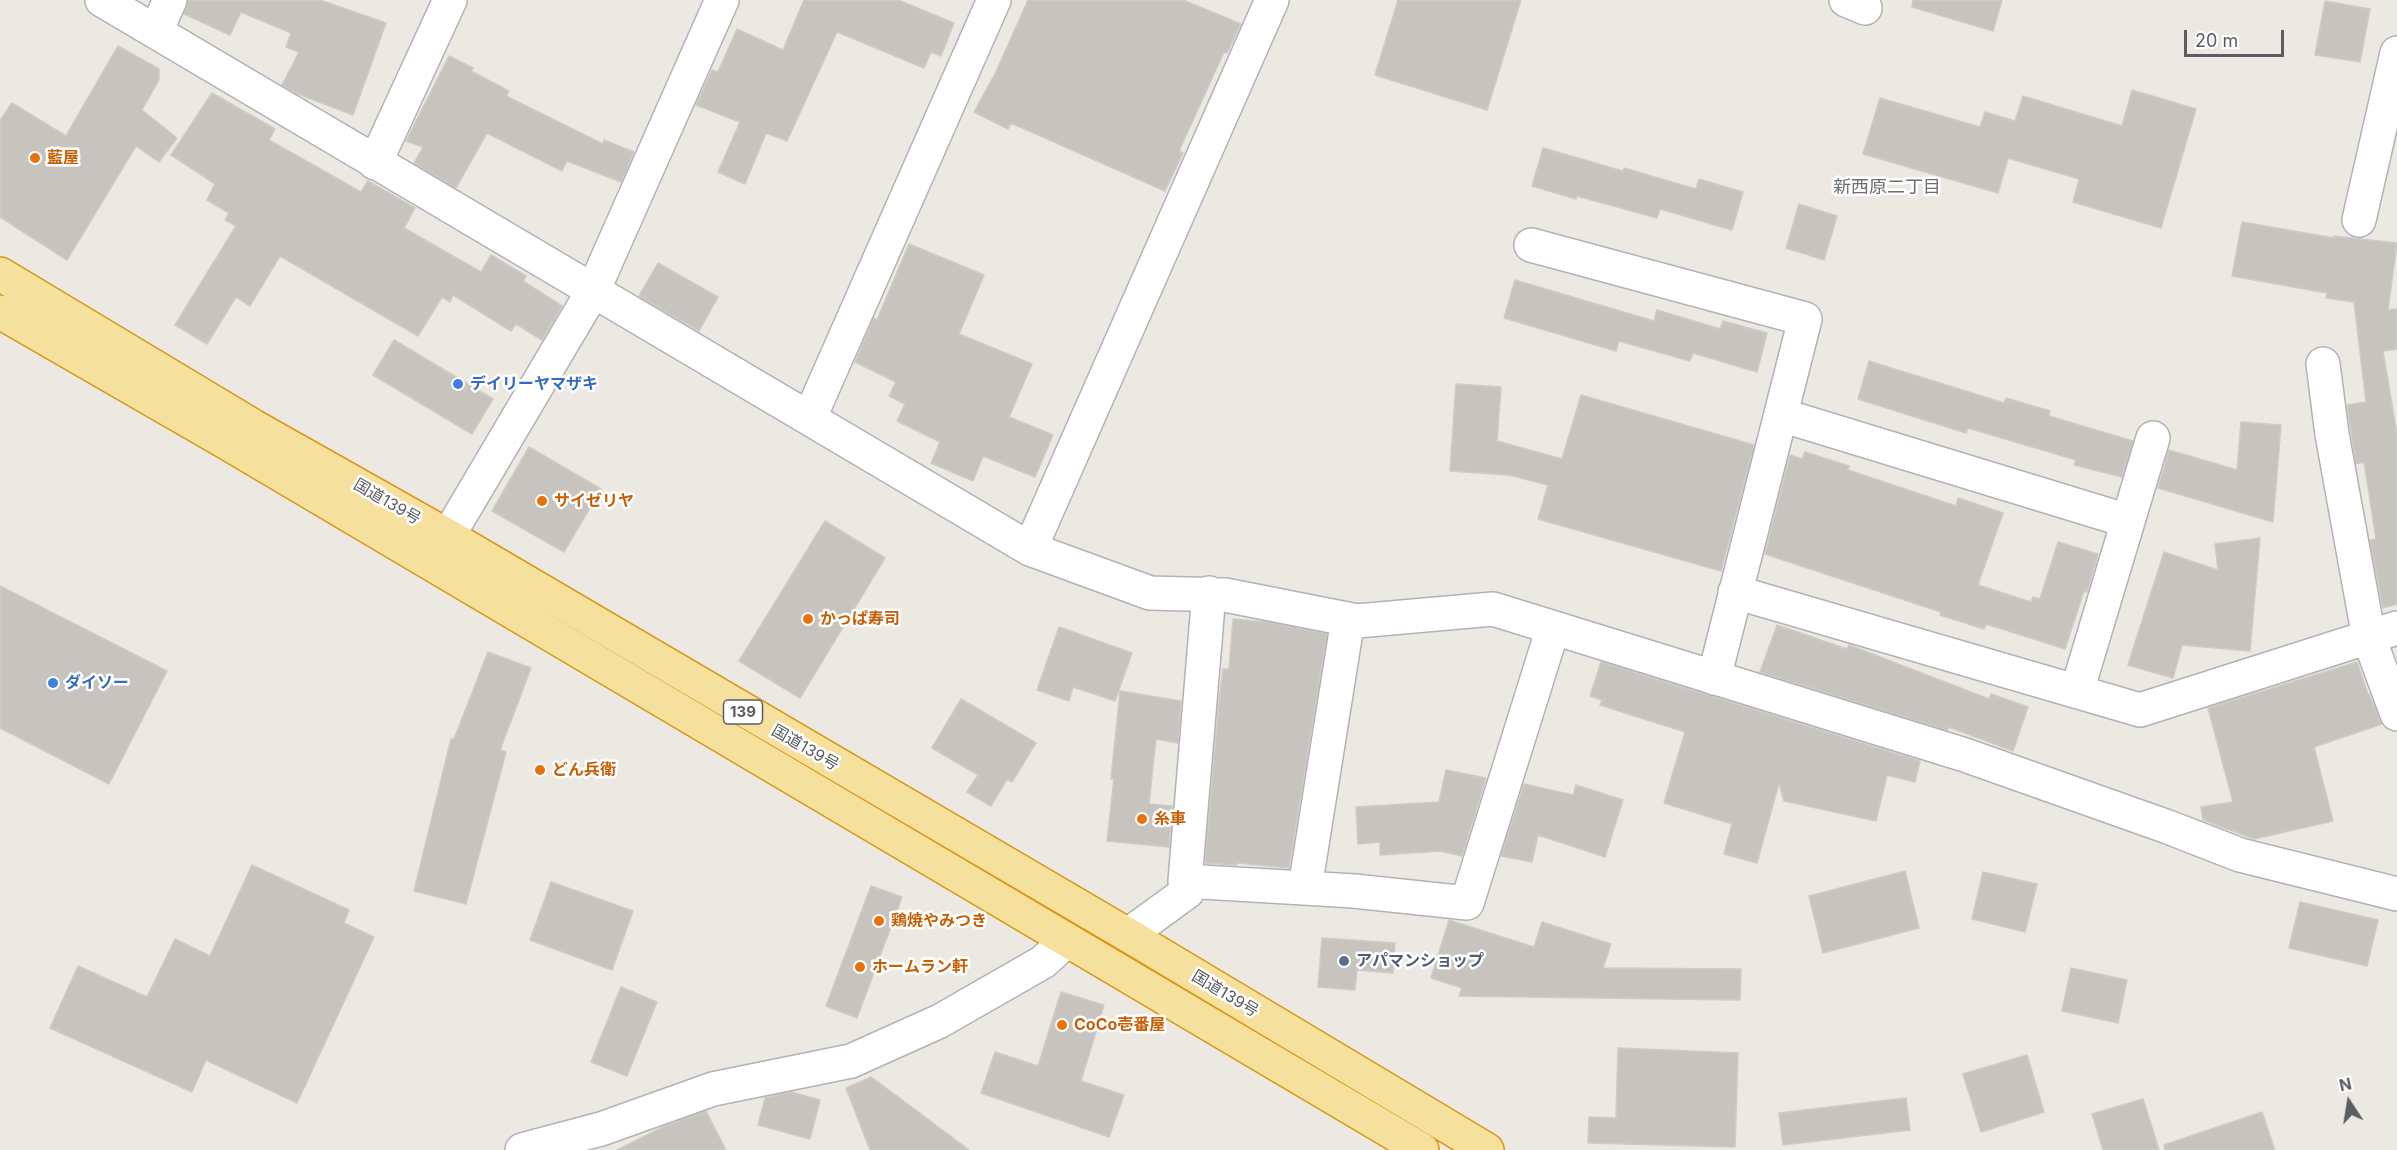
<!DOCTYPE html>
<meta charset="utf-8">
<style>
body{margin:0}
#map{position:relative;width:2397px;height:1150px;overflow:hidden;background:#ece9e2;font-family:Inter,sans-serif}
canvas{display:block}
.north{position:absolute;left:2319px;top:1072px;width:60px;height:60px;-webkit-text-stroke:4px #fff;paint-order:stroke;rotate:348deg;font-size:16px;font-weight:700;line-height:24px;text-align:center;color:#5a5e62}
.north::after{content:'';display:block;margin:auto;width:21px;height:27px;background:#5a5e62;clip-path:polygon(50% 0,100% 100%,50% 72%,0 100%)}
.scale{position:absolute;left:2184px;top:30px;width:100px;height:27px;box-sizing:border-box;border:3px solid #5a5e62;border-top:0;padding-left:8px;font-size:18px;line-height:21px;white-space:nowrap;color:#5a5e62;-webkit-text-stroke:4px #fff;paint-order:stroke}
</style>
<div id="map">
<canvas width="2397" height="1150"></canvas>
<div class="north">N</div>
<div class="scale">20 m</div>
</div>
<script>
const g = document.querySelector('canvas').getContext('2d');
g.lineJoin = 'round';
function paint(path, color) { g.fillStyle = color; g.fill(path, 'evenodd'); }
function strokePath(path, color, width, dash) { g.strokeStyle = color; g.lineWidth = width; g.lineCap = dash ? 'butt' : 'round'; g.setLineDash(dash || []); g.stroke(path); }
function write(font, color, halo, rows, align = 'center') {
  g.font = font + ' Inter,"Noto Sans JP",sans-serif'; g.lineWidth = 5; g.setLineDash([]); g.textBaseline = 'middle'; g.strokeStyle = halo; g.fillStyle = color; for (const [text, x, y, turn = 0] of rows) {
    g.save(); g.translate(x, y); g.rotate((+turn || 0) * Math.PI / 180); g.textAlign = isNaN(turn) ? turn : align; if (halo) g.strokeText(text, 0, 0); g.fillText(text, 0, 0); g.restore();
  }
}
const building = new Path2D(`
 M 188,0 L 320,0 L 386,23 L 353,115 L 298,94 L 282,85 L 299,52 L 286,47 L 291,33 L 241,12 L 230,35 L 184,14 Z
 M 804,0 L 898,0 L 954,23 L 941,56 L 931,52 L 924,68 L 837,32 L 787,141 L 766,133 L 745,184 L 718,172 L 740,122 L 696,105 L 712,70 L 718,72 L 737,29 L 783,50 Z
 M 1028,0 L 1183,0 L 1241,24 L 1227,53 L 1224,52 L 1179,151 L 1183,153 L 1165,191 L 1011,123 L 1008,129 L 974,112 L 996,72 Z
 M 1398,0 L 1521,0 L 1487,110 L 1375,75 Z
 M 1913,0 L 2002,0 L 1993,31 L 1912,7 Z
 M 2325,1 L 2370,9 L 2360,62 L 2315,55 Z
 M 118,46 L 159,69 L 159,80 L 142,110 L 177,138 L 159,162 L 136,146 L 67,260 L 0,217 L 0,120 L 12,103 L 66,136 Z
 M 449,56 L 473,68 L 471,71 L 509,91 L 506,96 L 603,144 L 604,140 L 634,152 L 621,182 L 567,161 L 562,171 L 487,133 L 456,188 L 414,163 L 423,147 L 406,141 Z
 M 2132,90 L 2196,109 L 2161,228 L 2073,202 L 2079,179 L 2008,158 L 1998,193 L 1863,154 L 1880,98 L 1980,127 L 1985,112 L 2015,121 L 2023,96 L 2122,126 Z
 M 212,93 L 275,129 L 269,140 L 361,192 L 368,181 L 415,208 L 404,228 L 481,272 L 491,255 L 526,276 L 523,281 L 562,306 L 542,340 L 516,324 L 511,331 L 453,295 L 450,302 L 442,297 L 418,336 L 280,256 L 250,306 L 236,297 L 207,344 L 175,325 L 236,226 L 225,220 L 229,213 L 207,200 L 215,184 L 171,155 Z
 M 1543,148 L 1623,171 L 1624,168 L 1696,189 L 1699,179 L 1743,192 L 1732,230 L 1660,209 L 1657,218 L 1577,196 L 1576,199 L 1532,186 Z
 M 1799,204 L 1837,216 L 1824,260 L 1786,248 Z
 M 2242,222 L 2334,238 L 2334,236 L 2397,243 L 2388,310 L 2397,309 L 2397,349 L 2383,351 L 2397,434 L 2397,604 L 2383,608 L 2370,540 L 2376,539 L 2364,462 L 2356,464 L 2351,431 L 2347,405 L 2366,402 L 2354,302 L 2326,298 L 2327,293 L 2232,276 Z
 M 909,244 L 984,275 L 959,334 L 1032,364 L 1009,417 L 1053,435 L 1035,477 L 983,456 L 973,481 L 931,463 L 940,442 L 897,421 L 905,404 L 889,396 L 896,382 L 855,362 L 874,318 L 877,320 Z
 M 658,263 L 718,297 L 699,331 L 639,296 Z
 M 1515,280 L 1654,321 L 1657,310 L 1720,329 L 1723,321 L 1767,333 L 1757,372 L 1693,353 L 1690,361 L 1619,341 L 1616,351 L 1504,318 Z
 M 394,340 L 493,399 L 472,434 L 373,375 Z
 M 1869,361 L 2004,403 L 2006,398 L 2050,411 L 2049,416 L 2133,441 L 2122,477 L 2074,465 L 2076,460 L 1968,428 L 1966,433 L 1858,399 Z
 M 1456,384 L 1501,387 L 1497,441 L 1562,459 L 1581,395 L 1754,445 L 1721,571 L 1538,519 L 1548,485 L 1509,475 L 1450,471 Z
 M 2241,422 L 2281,425 L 2273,522 L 2158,488 L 2169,450 L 2237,470 Z
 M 529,447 L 601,489 L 564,552 L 492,511 Z
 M 1805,452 L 1849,466 L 1848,470 L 1956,506 L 1958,498 L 2003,513 L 1978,585 L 2031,602 L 2033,597 L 2040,599 L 2058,542 L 2098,554 L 2087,592 L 2084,591 L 2065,649 L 1986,624 L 1984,629 L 1940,615 L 1941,612 L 1765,554 L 1790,455 L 1802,459 Z
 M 825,521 L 885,558 L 800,698 L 739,661 Z
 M 2260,538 L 2250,651 L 2182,645 L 2173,678 L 2128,665 L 2164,552 L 2218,570 L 2215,544 Z
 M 0,586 L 167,671 L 109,784 L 0,728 Z
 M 1233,619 L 1267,622 L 1327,634 L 1289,868 L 1237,863 L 1237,865 L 1205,863 L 1219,702 L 1223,669 L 1229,669 Z
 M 1777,625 L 1847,649 L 1849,645 L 1989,699 L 1991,694 L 2028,707 L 2013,751 L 1949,727 L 1947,730 L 1760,672 Z
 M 1059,627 L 1132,653 L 1115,701 L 1073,687 L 1069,701 L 1037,690 Z
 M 488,652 L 531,668 L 500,750 L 506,752 L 466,904 L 414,891 L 451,739 L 454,739 Z
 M 1601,662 L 1920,761 L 1915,782 L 1887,775 L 1876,821 L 1784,801 L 1779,783 L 1757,863 L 1724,854 L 1732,824 L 1664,803 L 1685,732 L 1600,705 L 1602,700 L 1590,696 Z
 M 2357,662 L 2368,694 L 2369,694 L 2382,724 L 2314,747 L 2333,821 L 2254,839 L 2203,820 L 2201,807 L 2233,802 L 2208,708 Z
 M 1120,691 L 1181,701 L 1178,743 L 1156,739 L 1149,804 L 1172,806 L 1169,847 L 1107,841 L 1114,779 L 1111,779 Z
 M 961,699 L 1036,743 L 1012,782 L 1007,779 L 991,806 L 967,792 L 978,775 L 932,748 Z
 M 1446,770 L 1486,778 L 1462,856 L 1440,851 L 1380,855 L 1380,842 L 1358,844 L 1356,807 L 1439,802 Z
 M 1524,784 L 1573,795 L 1576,785 L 1623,800 L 1605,857 L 1538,835 L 1532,862 L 1501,856 Z
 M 252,865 L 349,910 L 344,923 L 374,937 L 297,1103 L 206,1060 L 192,1092 L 50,1028 L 78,966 L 147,997 L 175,939 L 210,956 Z
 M 1905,871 L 1919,928 L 1823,953 L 1809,896 Z
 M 1983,872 L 2037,884 L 2025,932 L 1972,919 Z
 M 551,882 L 633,911 L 612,970 L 530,940 Z
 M 871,886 L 902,897 L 857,1018 L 826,1006 Z
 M 2300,902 L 2378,920 L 2367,966 L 2289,948 Z
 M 1449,920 L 1534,947 L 1542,922 L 1611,944 L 1603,968 L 1741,969 L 1740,1000 L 1459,996 L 1462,988 L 1431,978 Z
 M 1322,938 L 1395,943 L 1393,973 L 1357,970 L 1355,990 L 1318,987 Z
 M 2071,968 L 2127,980 L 2118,1023 L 2062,1011 Z
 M 621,987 L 657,1002 L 627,1076 L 591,1062 Z
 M 1061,992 L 1104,1005 L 1081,1081 L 1124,1095 L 1109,1137 L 981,1093 L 995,1052 L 1038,1066 Z
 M 1618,1048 L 1738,1053 L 1735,1147 L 1588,1143 L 1589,1117 L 1616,1118 Z
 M 2027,1055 L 2044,1112 L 1981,1132 L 1963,1074 Z
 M 871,1077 L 897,1096 L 969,1150 L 870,1150 L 846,1088 Z
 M 791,1092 L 820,1100 L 810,1139 L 758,1125 L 765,1098 Z
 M 1906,1098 L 1910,1130 L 1783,1145 L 1779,1113 Z
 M 2143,1099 L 2159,1150 L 2103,1150 L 2092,1114 Z
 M 706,1111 L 726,1150 L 617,1150 L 663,1127 Z
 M 2262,1112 L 2275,1150 L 2165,1150 L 2164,1145 Z`);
paint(building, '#c7c4c0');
strokePath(building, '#d0cbc1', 1.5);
const minor = new Path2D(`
 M 102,0 L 1030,549 L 1150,593 L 1225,595 L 1357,621 L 1493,609 L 1965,755 L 2168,827 L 2240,855 L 2397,894
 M 1846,0 L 1865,8
 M 156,31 L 170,0
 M 375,163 L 450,0
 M 2359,220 L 2397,53
 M 1531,245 L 1805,319 L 1714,678
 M 2323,364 L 2332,434 L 2369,638 L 2397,714
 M 1781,415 L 2128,521
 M 810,417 L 994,0
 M 1030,549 L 1272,0
 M 436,561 L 448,536 L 593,291 L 722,0
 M 1735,592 L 2140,710 L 2397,628
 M 2077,691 L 2153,438
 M 1185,881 L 1354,891 L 1467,903 L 1553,628
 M 1305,888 L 1348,619
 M 1128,935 L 1187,892 L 1185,881 L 1209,593
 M 522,1150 L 601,1129 L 713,1089 L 851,1061 L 940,1021 L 1043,962 L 1066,941`);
const trunk = new Path2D(`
 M 0,274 L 253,426 L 448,536 L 1128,935 L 1487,1150
 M 0,312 L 227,443 L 1422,1150`);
strokePath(minor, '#b0b3b6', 36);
strokePath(trunk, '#db9713', 36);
strokePath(minor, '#fff', 33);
strokePath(trunk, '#f6e09e', 33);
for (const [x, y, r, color] of [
 [35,158,6,"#e8710a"],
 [458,384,6,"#3f7fe0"],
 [542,501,6,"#e8710a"],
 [808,619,6,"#e8710a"],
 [53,683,6,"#3f7fe0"],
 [540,770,6,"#e8710a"],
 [1142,819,6,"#e8710a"],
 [879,921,6,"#e8710a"],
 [1344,961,6,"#5c6f8a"],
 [860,967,6,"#e8710a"],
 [1062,1025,6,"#e8710a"]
]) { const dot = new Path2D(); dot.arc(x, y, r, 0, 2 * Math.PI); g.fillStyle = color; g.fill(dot); strokePath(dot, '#fff', 2); }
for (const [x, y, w] of [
 [743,712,39]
]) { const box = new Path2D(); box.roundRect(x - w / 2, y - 12, w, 24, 4.5); g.fillStyle = '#fff'; g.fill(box); strokePath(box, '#5a5e62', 1.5); }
write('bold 15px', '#5a5e62', null, [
 ["139",743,712]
]);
write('bold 16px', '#c56008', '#fff', [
 ["藍屋",47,158],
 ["サイゼリヤ",554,501],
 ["かっぱ寿司",820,619],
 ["どん兵衛",552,770],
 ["糸車",1154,819],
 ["鶏焼やみつき",891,921],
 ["ホームラン軒",872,967],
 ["CoCo壱番屋",1074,1025]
], 'left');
write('bold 16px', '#366cbe', '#fff', [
 ["デイリーヤマザキ",470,384],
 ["ダイソー",65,683]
], 'left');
write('16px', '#5a5e62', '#fff', [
 ["国道139号",387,502,30],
 ["国道139号",805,748,30],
 ["国道139号",1225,994,31]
]);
write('bold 16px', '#4e5e75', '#fff', [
 ["アパマンショップ",1356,961]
], 'left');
write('18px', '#6c7074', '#fff', [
 ["新西原二丁目",1887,188]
]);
</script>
